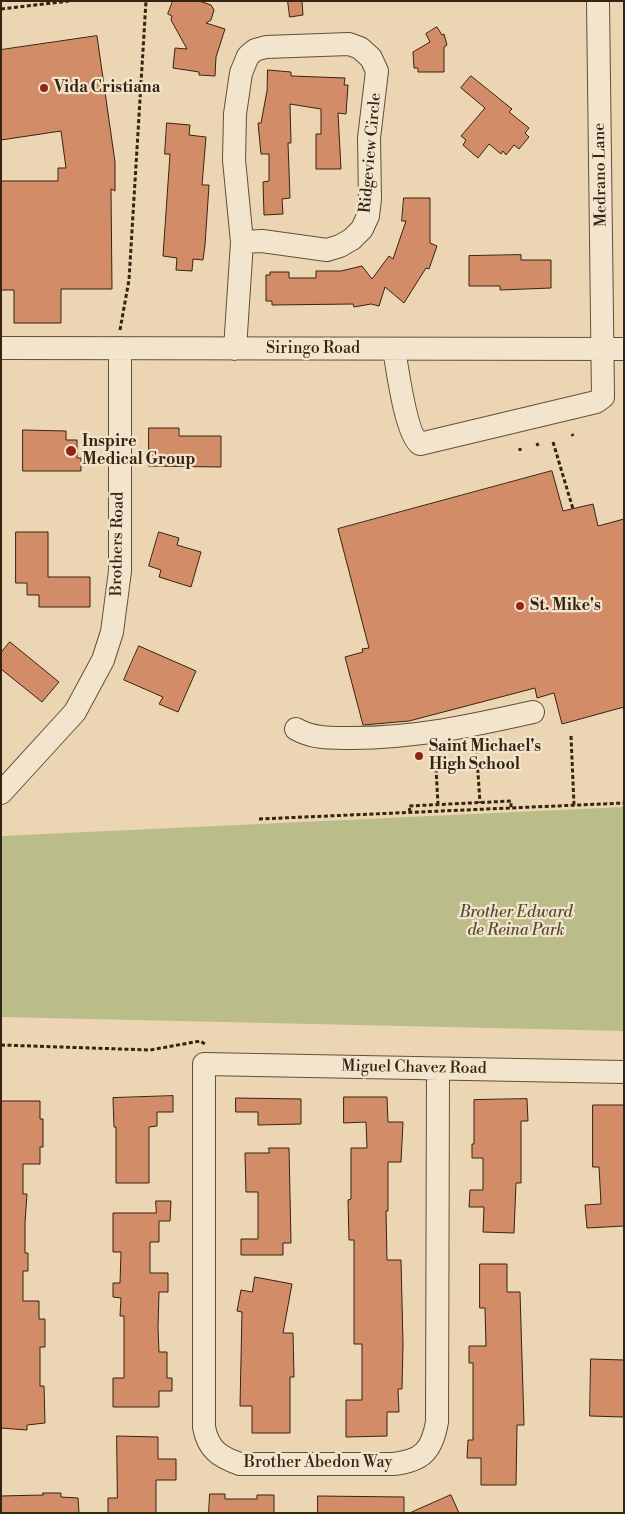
<!DOCTYPE html>
<style>
body{margin:0}
#map{position:relative;width:625px;height:1514px;overflow:hidden;background:#ecd5b2;font-family:"Libre Bodoni",serif}
canvas{display:block}
.frame{position:absolute;inset:0;border:2px solid #352411;pointer-events:none}
</style>
<div id="map">
<canvas width="625" height="1514"></canvas>
<div class="frame"></div>
</div>
<script>
const g = document.querySelector('canvas').getContext('2d');
g.lineJoin = 'round';
function paint(path, color) { g.fillStyle = color; g.fill(path, 'evenodd'); }
function strokePath(path, color, width, dash) { g.strokeStyle = color; g.lineWidth = width; g.lineCap = dash ? 'butt' : 'round'; g.setLineDash(dash || []); g.stroke(path); }
function write(font, color, halo, rows, align = 'center') {
  g.font = font + ' "Libre Bodoni",serif'; g.lineWidth = 4.5; g.setLineDash([]); g.textBaseline = 'middle'; g.strokeStyle = halo; g.fillStyle = color; for (const [text, x, y, turn = 0] of rows) {
    g.save(); g.translate(x, y); g.rotate((+turn || 0) * Math.PI / 180); g.textAlign = isNaN(turn) ? turn : align; if (halo) g.strokeText(text, 0, 0); g.fillText(text, 0, 0); g.restore();
  }
}
paint(new Path2D(`
 M 624,807 L 624,1031 L 1,1017 L 1,836 Z`), '#babd8a');
const building = new Path2D(`
 M 173,1 L 199,1 L 211,5 L 214,10 L 211,20 L 206,23 L 225,29 L 216,57 L 215,76 L 199,75 L 199,72 L 173,68 L 175,48 L 187,49 L 171,20 L 172,16 L 168,14 Z
 M 288,1 L 302,1 L 303,15 L 290,17 Z
 M 437,27 L 442,35 L 444,34 L 447,45 L 444,47 L 444,72 L 418,72 L 418,68 L 414,68 L 413,52 L 430,42 L 426,34 Z
 M 97,36 L 115,162 L 115,191 L 111,189 L 112,289 L 61,289 L 61,323 L 14,323 L 14,290 L 1,290 L 1,181 L 58,181 L 58,168 L 66,168 L 61,131 L 1,140 L 1,50 Z
 M 268,70 L 291,72 L 291,76 L 345,78 L 344,85 L 348,85 L 346,114 L 338,113 L 341,169 L 316,169 L 316,134 L 321,134 L 321,109 L 290,104 L 291,143 L 288,143 L 290,198 L 282,199 L 283,214 L 264,215 L 263,182 L 269,181 L 269,154 L 261,154 L 258,123 L 261,123 L 267,91 Z
 M 471,76 L 512,109 L 509,112 L 529,128 L 525,133 L 529,137 L 519,149 L 514,145 L 506,155 L 503,151 L 501,154 L 489,144 L 478,158 L 463,145 L 466,140 L 461,136 L 485,108 L 461,88 Z
 M 167,123 L 190,125 L 189,135 L 206,137 L 202,185 L 209,185 L 205,245 L 203,260 L 193,259 L 192,271 L 176,270 L 177,258 L 163,256 L 170,154 L 165,154 Z
 M 404,198 L 430,198 L 430,243 L 437,246 L 429,269 L 426,268 L 404,303 L 385,287 L 379,306 L 371,304 L 354,307 L 353,304 L 272,305 L 272,301 L 266,301 L 266,275 L 270,275 L 270,272 L 289,272 L 289,278 L 316,278 L 316,271 L 341,271 L 362,266 L 372,279 L 389,256 L 393,259 L 406,221 L 402,221 Z
 M 521,255 L 521,260 L 551,260 L 551,288 L 500,290 L 500,286 L 469,286 L 469,256 Z
 M 149,428 L 179,428 L 179,436 L 221,436 L 221,467 L 149,466 Z
 M 23,430 L 66,431 L 66,440 L 77,440 L 77,458 L 81,458 L 81,471 L 23,471 Z
 M 552,471 L 563,511 L 593,504 L 598,526 L 624,519 L 624,707 L 562,724 L 554,693 L 537,698 L 535,688 L 409,721 L 363,725 L 345,657 L 363,652 L 362,649 L 369,648 L 338,529 Z
 M 16,532 L 48,532 L 48,577 L 90,577 L 90,607 L 39,607 L 39,595 L 27,595 L 27,583 L 16,583 Z
 M 159,532 L 179,538 L 177,545 L 201,552 L 191,587 L 159,577 L 161,570 L 149,566 Z
 M 10,642 L 59,682 L 42,702 L 1,669 L 1,653 Z
 M 139,646 L 196,671 L 178,712 L 159,704 L 163,697 L 124,680 Z
 M 173,1096 L 173,1112 L 157,1112 L 157,1126 L 149,1127 L 149,1183 L 116,1183 L 116,1127 L 114,1127 L 113,1098 Z
 M 344,1097 L 387,1097 L 388,1122 L 403,1122 L 401,1162 L 388,1162 L 388,1211 L 386,1211 L 387,1260 L 401,1260 L 403,1344 L 402,1389 L 398,1389 L 399,1412 L 387,1412 L 387,1436 L 346,1437 L 346,1400 L 362,1400 L 362,1344 L 354,1344 L 354,1240 L 349,1240 L 348,1200 L 351,1199 L 351,1148 L 367,1148 L 366,1122 L 344,1123 Z
 M 236,1098 L 301,1099 L 301,1124 L 258,1125 L 258,1112 L 236,1112 Z
 M 527,1099 L 528,1121 L 521,1121 L 521,1183 L 516,1183 L 514,1233 L 483,1232 L 484,1207 L 469,1207 L 470,1190 L 483,1190 L 483,1158 L 472,1158 L 472,1144 L 474,1144 L 474,1100 Z
 M 1,1101 L 40,1101 L 40,1119 L 43,1119 L 43,1147 L 40,1147 L 40,1164 L 23,1164 L 23,1194 L 27,1194 L 25,1223 L 25,1253 L 28,1253 L 28,1271 L 23,1271 L 23,1301 L 39,1301 L 39,1319 L 45,1319 L 45,1347 L 40,1347 L 40,1386 L 44,1386 L 45,1423 L 27,1425 L 27,1430 L 1,1428 Z
 M 593,1105 L 624,1105 L 624,1226 L 587,1228 L 585,1205 L 601,1204 L 599,1167 L 593,1167 Z
 M 269,1148 L 289,1148 L 291,1243 L 283,1243 L 283,1255 L 241,1255 L 241,1239 L 258,1239 L 258,1192 L 246,1192 L 245,1153 L 269,1153 Z
 M 156,1201 L 171,1201 L 170,1221 L 159,1221 L 159,1242 L 150,1242 L 150,1273 L 168,1273 L 168,1292 L 159,1292 L 158,1328 L 159,1352 L 167,1352 L 167,1378 L 172,1378 L 172,1391 L 159,1391 L 159,1407 L 113,1407 L 113,1378 L 124,1378 L 124,1316 L 120,1316 L 121,1298 L 113,1297 L 113,1283 L 120,1283 L 121,1252 L 113,1252 L 113,1213 L 156,1213 Z
 M 480,1264 L 507,1264 L 507,1292 L 520,1292 L 524,1425 L 517,1425 L 516,1485 L 481,1485 L 481,1458 L 467,1458 L 468,1440 L 473,1440 L 473,1363 L 469,1363 L 469,1346 L 486,1346 L 485,1308 L 480,1308 Z
 M 255,1277 L 292,1284 L 283,1333 L 293,1333 L 294,1377 L 290,1377 L 290,1433 L 252,1433 L 252,1406 L 240,1406 L 242,1312 L 237,1311 L 241,1290 L 252,1292 Z
 M 591,1359 L 624,1360 L 624,1417 L 590,1416 Z
 M 117,1436 L 158,1437 L 158,1459 L 176,1459 L 176,1480 L 156,1480 L 156,1513 L 108,1513 L 108,1498 L 117,1498 Z
 M 43,1493 L 61,1493 L 61,1497 L 78,1498 L 79,1513 L 1,1513 L 1,1496 L 43,1495 Z
 M 210,1494 L 225,1494 L 225,1499 L 257,1499 L 257,1495 L 274,1495 L 274,1513 L 209,1513 Z
 M 451,1495 L 459,1513 L 410,1513 Z
 M 318,1496 L 404,1497 L 404,1513 L 318,1513 Z`);
paint(building, '#d38c68');
strokePath(building, '#352411', 1);
const minor = new Path2D(`
 M 1,348 L 624,349
 M 235,349 L 242,242 L 234,160 L 235,114 L 241,73 L 248,56 L 255,50 L 266,47 L 349,44 L 360,48 L 371,58 L 377,71 L 369,138 L 370,199 L 368,216 L 362,229 L 352,239 L 340,246 L 327,250 L 262,241 L 242,242
 M 394,349 C 397,367 406,435 420,444 L 596,402 L 603,397 L 598,1
 M 296,729 C 314,739 331,738 351,738 C 416,738 470,726 533,712
 M 1,793 L 75,712 L 103,660 L 112,632 L 120,571 L 120,348
 M 438,1069 L 437,1422 C 432,1451 422,1461 393,1464 L 240,1464 C 219,1457 208,1449 204,1427 L 204,1064 L 624,1072`);
strokePath(minor, '#635039', 24);
strokePath(new Path2D(`
 M 1,9 L 69,1
 M 120,330 L 129,280 L 146,1
 M 572,434 L 573,436
 M 553,442 L 573,509
 M 537,443 L 538,446
 M 520,448 L 520,451
 M 571,736 L 574,805
 M 476,743 L 480,803
 M 435,749 L 438,805
 M 410,812 L 409,806 L 511,801 L 511,808
 M 259,819 L 624,803
 M 1,1045 L 150,1050 L 200,1041 L 205,1044`), '#352411', 3, [4, 2.5]);
strokePath(minor, '#f3e4cd', 22);
for (const [x, y, r, color] of [
 [44,88,5,"#8f2418"],
 [71,451,6,"#8f2418"],
 [520,606,5,"#8f2418"],
 [419,756,5,"#8f2418"]
]) { const dot = new Path2D(); dot.arc(x, y, r, 0, 2 * Math.PI); g.fillStyle = color; g.fill(dot); strokePath(dot, '#f3e4cd', 2); }
write('bold 16px', '#352411', '#f3e4cd', [
 ["Vida Cristiana",54,88],
 ["Inspire",82,442],
 ["Medical Group",82,460],
 ["St. Mike's",530,606],
 ["Saint Michael's",429,747],
 ["High School",429,765]
], 'left');
write('16px', '#352411', '#f3e4cd', [
 ["Ridgeview Circle",371,153,-85],
 ["Medrano Lane",601,175,-91],
 ["Siringo Road",313,349],
 ["Brothers Road",118,544,-89],
 ["Miguel Chavez Road",414,1068,1],
 ["Brother Abedon Way",318,1463]
]);
write('italic 16px', '#564a2f', '#f3e4cd', [
 ["Brother Edward",516,913],
 ["de Reina Park",516,931]
]);
</script>
